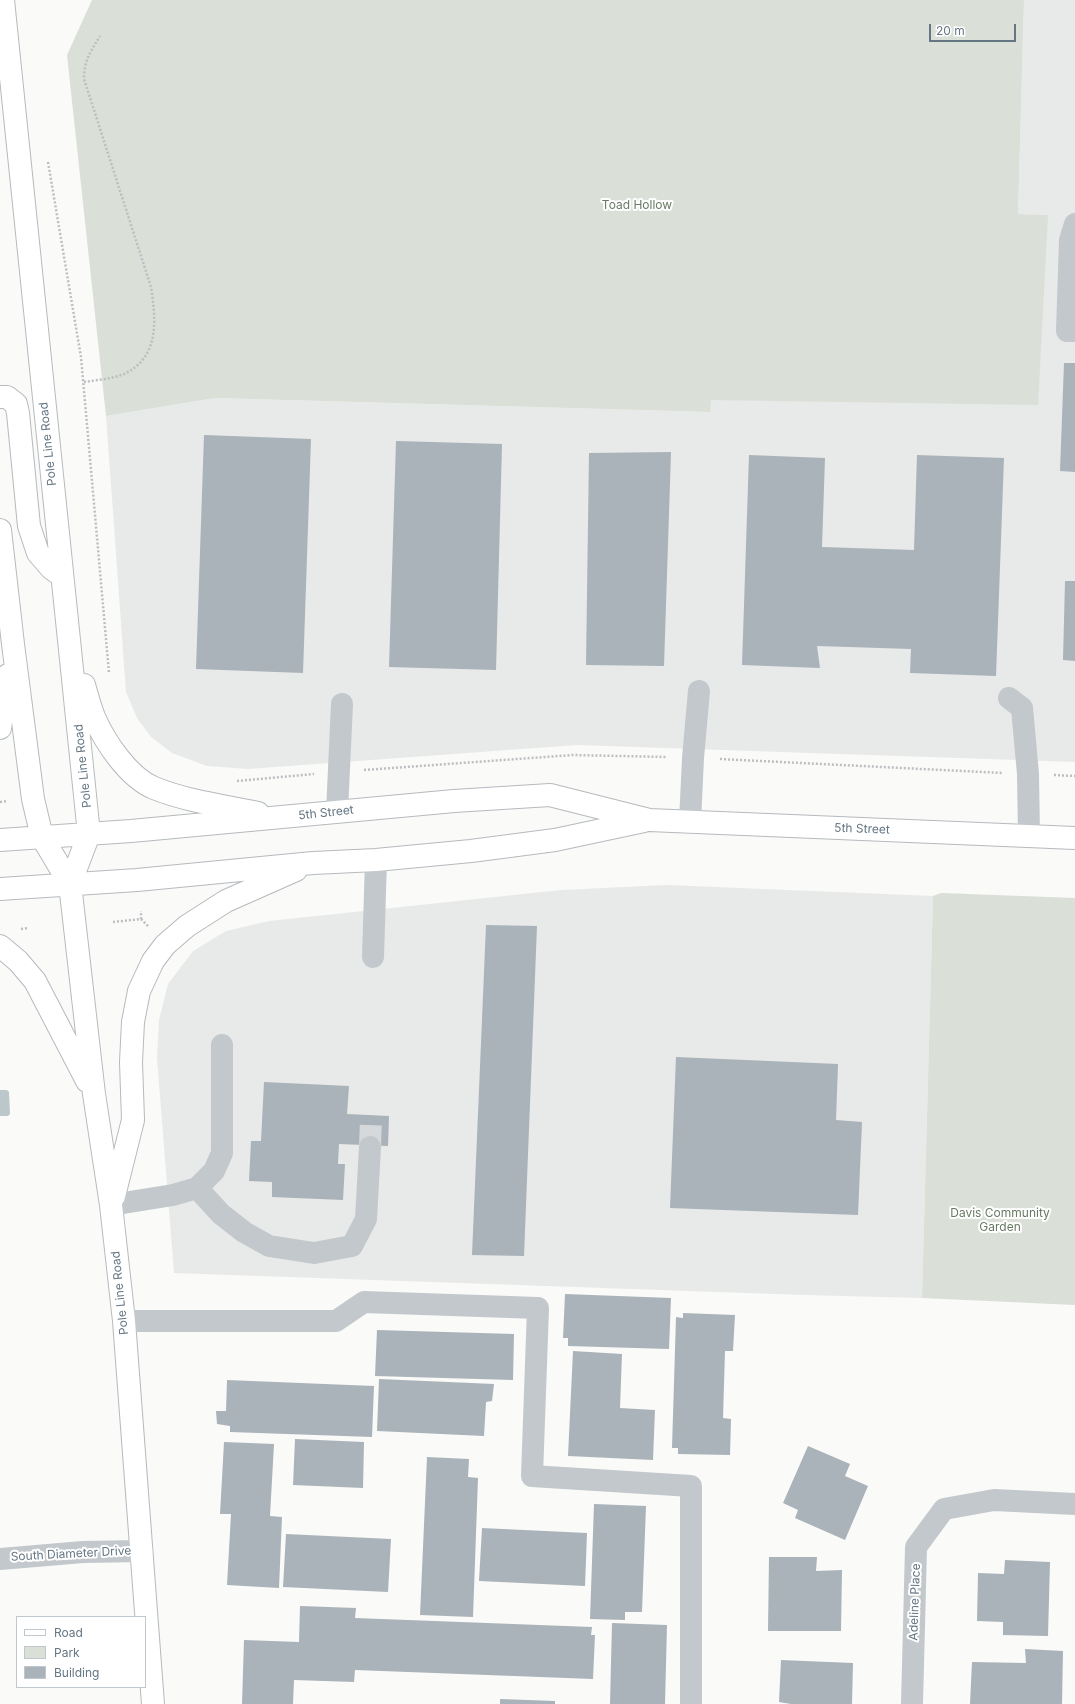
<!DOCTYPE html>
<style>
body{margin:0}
#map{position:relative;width:1075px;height:1704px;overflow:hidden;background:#fafaf8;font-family:Inter,sans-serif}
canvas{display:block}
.legend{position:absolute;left:16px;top:1616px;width:130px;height:72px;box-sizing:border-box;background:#fff;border:1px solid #c1c8cd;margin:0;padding:5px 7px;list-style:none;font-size:12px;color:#657683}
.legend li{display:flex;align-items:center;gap:8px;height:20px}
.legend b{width:20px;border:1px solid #c1c8cd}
.scale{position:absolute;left:929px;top:24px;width:87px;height:18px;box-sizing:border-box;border:2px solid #657683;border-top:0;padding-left:5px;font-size:12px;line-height:14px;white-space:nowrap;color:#657683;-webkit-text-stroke:3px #fff;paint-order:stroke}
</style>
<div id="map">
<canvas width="1075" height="1704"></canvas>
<ul class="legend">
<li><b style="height:5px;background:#fff"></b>Road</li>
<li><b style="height:11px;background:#dadfd7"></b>Park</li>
<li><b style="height:11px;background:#aab3b9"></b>Building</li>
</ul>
<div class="scale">20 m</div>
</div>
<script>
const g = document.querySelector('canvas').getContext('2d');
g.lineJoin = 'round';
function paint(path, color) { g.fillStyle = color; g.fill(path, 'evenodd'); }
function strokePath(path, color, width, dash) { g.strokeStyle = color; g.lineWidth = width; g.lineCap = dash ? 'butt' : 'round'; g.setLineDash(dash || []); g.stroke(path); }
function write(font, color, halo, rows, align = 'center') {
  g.font = font + ' Inter,sans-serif'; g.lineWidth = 4; g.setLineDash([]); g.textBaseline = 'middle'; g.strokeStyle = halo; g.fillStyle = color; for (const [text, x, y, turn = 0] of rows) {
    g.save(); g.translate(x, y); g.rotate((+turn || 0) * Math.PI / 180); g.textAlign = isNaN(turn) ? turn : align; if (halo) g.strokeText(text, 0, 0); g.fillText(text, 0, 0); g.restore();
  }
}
paint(new Path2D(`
 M 1024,0 L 1075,0 L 1075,762 L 577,745 L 248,769 L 207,766 L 172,753 L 151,737 L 137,718 L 126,692 L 106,416 L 215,398 L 710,412 L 710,400 L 1048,215 L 1018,214 Z
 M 667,885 L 933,896 L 922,1298 L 804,1295 L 174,1273 L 157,1058 L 159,1020 L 168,984 L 193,951 L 226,931 L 269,921 L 561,890 Z`), '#e8e9e9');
paint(new Path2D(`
 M 92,0 L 1024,0 L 1018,214 L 1048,215 L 1038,405 L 711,400 L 710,412 L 215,398 L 106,416 L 67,55 Z
 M 941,893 L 1075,898 L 1075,1305 L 922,1298 L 933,896 Z`), '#dadfd7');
paint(new Path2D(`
 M 0,1090 L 7,1090 L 9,1092 L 10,1114 L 8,1116 L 0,1116 Z`), '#bbc7cb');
paint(new Path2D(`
 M 1064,363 L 1075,363 L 1075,472 L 1060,471 Z
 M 204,435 L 311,439 L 303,673 L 196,669 Z
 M 396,441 L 502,444 L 496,670 L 389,667 Z
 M 671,452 L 664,666 L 586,665 L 589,453 Z
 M 749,455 L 825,458 L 822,547 L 914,550 L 917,455 L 1004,458 L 996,676 L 910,673 L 911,649 L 817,646 L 820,668 L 742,665 Z
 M 1065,581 L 1075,581 L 1075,661 L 1063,660 Z
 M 486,925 L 537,926 L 524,1256 L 472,1255 Z
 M 676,1057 L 838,1064 L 836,1120 L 862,1122 L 858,1215 L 670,1208 Z
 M 264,1082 L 349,1086 L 347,1114 L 389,1116 L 388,1146 L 339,1144 L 338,1164 L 345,1164 L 343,1200 L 272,1197 L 272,1182 L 249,1181 L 251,1141 L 261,1141 Z
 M 565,1294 L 671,1298 L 669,1349 L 568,1346 L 568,1338 L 563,1338 Z
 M 683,1313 L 735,1315 L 733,1351 L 725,1351 L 723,1418 L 731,1419 L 730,1455 L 678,1454 L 678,1448 L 672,1448 L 676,1317 L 683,1318 Z
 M 377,1330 L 514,1334 L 513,1380 L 375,1376 Z
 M 573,1351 L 622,1354 L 620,1408 L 655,1410 L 653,1460 L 568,1456 Z
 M 379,1379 L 494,1384 L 492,1401 L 486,1402 L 484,1436 L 377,1431 Z
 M 227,1380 L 374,1386 L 372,1437 L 230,1432 L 230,1426 L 217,1424 L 216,1411 L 226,1411 Z
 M 295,1439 L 364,1442 L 363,1488 L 293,1485 Z
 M 224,1442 L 274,1444 L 270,1516 L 282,1517 L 279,1588 L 227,1585 L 231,1514 L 220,1514 Z
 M 808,1446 L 850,1464 L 845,1476 L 868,1486 L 845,1540 L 795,1518 L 798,1510 L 783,1503 Z
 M 427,1457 L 469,1459 L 468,1477 L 478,1478 L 473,1617 L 420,1615 Z
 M 594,1504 L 646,1506 L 642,1612 L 625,1612 L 625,1620 L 590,1619 Z
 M 482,1528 L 587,1533 L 585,1586 L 479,1581 Z
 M 286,1534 L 391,1539 L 388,1592 L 283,1587 Z
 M 769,1557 L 817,1557 L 816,1571 L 842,1570 L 841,1631 L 768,1631 Z
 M 1005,1560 L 1050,1562 L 1048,1636 L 1003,1635 L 1003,1622 L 977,1621 L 978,1573 L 1004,1574 Z
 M 300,1606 L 356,1608 L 355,1618 L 592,1627 L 591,1635 L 595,1635 L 593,1679 L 355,1670 L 354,1682 L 294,1680 L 293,1704 L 242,1704 L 244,1640 L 299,1642 Z
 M 612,1623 L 667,1625 L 665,1704 L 610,1704 Z
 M 1025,1649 L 1063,1651 L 1062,1704 L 970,1704 L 972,1662 L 1026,1663 Z
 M 781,1660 L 853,1663 L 852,1704 L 791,1704 L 779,1702 Z
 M 500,1699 L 555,1701 L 555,1704 L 500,1704 Z`), '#aab3b9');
strokePath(new Path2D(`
 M 370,1147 L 371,1118`), '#d5d9db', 22, [22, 11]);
const major = new Path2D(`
 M 3,0 L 89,834 L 70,884
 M 0,397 L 7,397 L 16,404 L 18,413 L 29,526 L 38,553 L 51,568 L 62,576
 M 0,530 L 13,644 L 33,799 L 42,837 L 70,884 L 94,1094 L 111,1205 L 124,1321 L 153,1704
 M 84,685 C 87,695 90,707 94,717 C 105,742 128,777 154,788 C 186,801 224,806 258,813
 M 0,728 L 8,675
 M 0,840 L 131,831 L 454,801 L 550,795 L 649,820 L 1075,838
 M 0,889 L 137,880 L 313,863 L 376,860 L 471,851 L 555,840 L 644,821
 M 0,946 L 18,961 L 35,981 L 87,1081
 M 114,1196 L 133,1120 L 131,1062 L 133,1022 L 139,991 L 153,961 L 165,945 L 187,926 L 226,901 L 296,870`);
strokePath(major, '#b5babe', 24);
strokePath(new Path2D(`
 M 48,162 L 81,357 L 109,673
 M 84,382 C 97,380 112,379 124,374 C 160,357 156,320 151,287 L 84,79 C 84,60 91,51 100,36
 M 720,759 L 1003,773
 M 364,770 L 573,755 L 667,757
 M 1054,775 L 1075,776
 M 237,781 L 314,774
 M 0,802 L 8,801
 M 141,919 L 148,926
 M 113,922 L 141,919 L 141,911
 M 21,929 L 28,928`), '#bbbfc2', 2.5, [2, 2]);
strokePath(new Path2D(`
 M 1075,224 L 1070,240 L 1067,331 L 1075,331
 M 1009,698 L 1022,708 L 1028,774 L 1029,836
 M 337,812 L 342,704
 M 690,822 L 693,758 L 699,691
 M 373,957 L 376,860
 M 197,1188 L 221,1214 L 244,1232 L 269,1246 L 314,1253 L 352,1246 L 366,1219 L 370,1147
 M 111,1205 L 173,1195 L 197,1188 L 214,1171 L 222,1153 L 222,1045
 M 124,1321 L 336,1321 L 364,1302 L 538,1308 L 532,1476 L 691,1486 L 691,1704
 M 0,1559 L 83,1552 L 142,1551
 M 912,1704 L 916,1547 L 944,1509 L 994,1500 L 1075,1504`), '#c3c8cc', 22);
strokePath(major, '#fff', 22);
write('12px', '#687a64', '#fff', [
 ["Toad Hollow",637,205],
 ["Davis Community",1000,1213],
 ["Garden",1000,1227]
]);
write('12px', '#657683', '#fff', [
 ["Pole Line Road",48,444,-96],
 ["Pole Line Road",83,766,-96],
 ["5th Street",326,813,-6],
 ["5th Street",862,829,2],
 ["Pole Line Road",120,1293,-96],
 ["South Diameter Drive",71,1554,-3],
 ["Adeline Place",915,1602,-88]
]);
</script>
